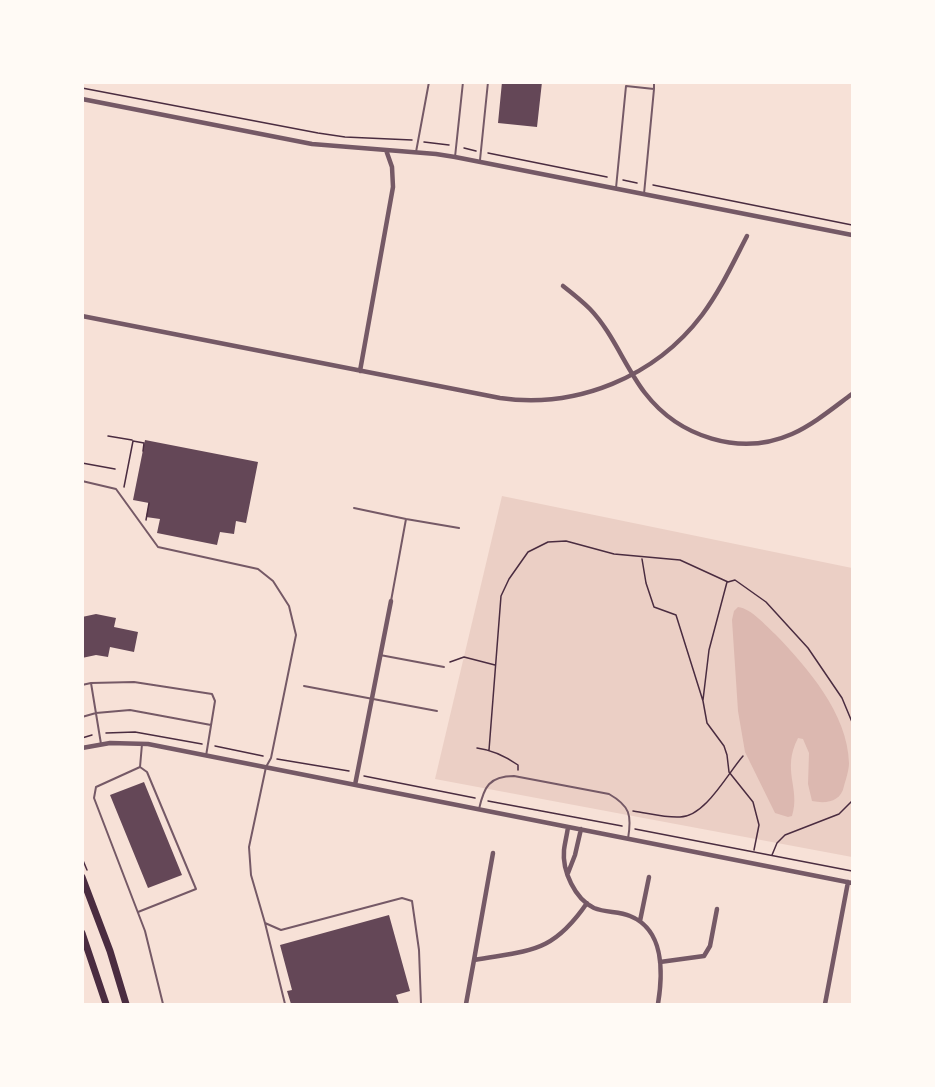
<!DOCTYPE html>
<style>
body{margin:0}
#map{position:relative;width:935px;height:1087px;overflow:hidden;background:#f7e1d7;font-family:"Roboto Condensed",sans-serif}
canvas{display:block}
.frame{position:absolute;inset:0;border:84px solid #fffaf5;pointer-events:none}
</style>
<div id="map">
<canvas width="935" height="1087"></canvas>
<div class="frame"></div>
</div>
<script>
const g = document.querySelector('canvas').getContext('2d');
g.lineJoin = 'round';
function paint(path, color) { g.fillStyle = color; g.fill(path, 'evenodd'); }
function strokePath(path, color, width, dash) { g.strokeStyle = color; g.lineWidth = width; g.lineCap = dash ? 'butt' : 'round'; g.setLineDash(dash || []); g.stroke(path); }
paint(new Path2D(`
 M 502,496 L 852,568 L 852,857 L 435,779 Z`), '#ebcfc5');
paint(new Path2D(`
 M 738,607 C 752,609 765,625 775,634 C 807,667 848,714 849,763 C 849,770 846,779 844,786 C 841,802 826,804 812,801 L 808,784 L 809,753 L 803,739 L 798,738 C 781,771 801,788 792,816 L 788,817 L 775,813 L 745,752 L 738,711 L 732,620 L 734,611 Z`), '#dcb8b0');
paint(new Path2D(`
 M 502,82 L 542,82 L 537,127 L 498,123 Z
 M 145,440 L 258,462 L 246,523 L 236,521 L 234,534 L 220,532 L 217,545 L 157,533 L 160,519 L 146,517 L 149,503 L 133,500 Z
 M 96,614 L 116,618 L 114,627 L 138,632 L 134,652 L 110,647 L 108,657 L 96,655 L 82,658 L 82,617 Z
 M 144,782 L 182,875 L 148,888 L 110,795 Z
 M 389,915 L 410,991 L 396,995 L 399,1004 L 291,1004 L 287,991 L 292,990 L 280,945 Z`), '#644757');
strokePath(new Path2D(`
 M 82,88 L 318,133 L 345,137 L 412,140
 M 424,142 L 449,145
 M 464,148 L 476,151
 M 488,153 L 607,177
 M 623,180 L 637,183
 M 653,185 L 852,225
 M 108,436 L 132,440
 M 82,463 L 115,469
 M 124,487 L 133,441 L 144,443 L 143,451
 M 146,520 L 149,503
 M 642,559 L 646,583 L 654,607 L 676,615 L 703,701 L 707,723 L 724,746 L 727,755 L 729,772 L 753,802 L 759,825 L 754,850
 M 450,662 L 464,657 L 495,665
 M 703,700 L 709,650 L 727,582
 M 106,733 L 135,732 L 202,744
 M 82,738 L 92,735
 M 215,746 L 263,756
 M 477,748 C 493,750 505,756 518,765 L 518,770
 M 489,750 L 501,596 L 509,579 L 528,552 L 548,542 L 566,541 L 614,554 L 680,560 L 728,582 L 735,580 L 766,602 L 808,648 L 842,698 L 852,722
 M 277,759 L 349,771
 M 364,776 L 475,798
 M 488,801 L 622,826
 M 633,811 C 648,813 665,818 680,817 C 705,817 728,773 743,756
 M 635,829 L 852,871
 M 772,855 L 777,843 L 785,835 L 839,814 L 852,801
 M 82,858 L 87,870`), '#4a2c40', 1.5);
strokePath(new Path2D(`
 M 654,89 L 654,82
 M 416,152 L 429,82
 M 455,157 L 463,82
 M 480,160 L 488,82
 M 616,188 L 626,86 L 654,89 L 644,194
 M 82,481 L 116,489 L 158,547 L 258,569 L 273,581 L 289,606 L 296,635 L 271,758 L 266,767 L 249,847 L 251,875 L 265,923 L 281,930 L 402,898 L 412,901 L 419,950 L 421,1004
 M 354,508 L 406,519 L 391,601
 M 406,519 L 459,528
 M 380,655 L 444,667
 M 82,685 L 91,683
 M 304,686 L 437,711
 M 82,717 L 96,713 L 130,710 L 211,725
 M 101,744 L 91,683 L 134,682 L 212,694 L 215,701 L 206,756
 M 142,744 L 140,767 L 96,787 L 94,798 L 145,931 L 163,1004
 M 479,809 C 484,787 489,776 514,776 L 609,794 C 630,806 632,815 628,839
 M 138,912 L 196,889 L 147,772 L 140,767
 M 265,923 L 285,1004`), '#755966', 2);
strokePath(new Path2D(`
 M 82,99 L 312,144 L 436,154 L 455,157 L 852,235
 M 563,286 C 572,293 582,301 590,309 C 613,333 625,367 645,393 C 679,437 740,457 792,434 C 814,424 833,408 852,394
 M 82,316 L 500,398 C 577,409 655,377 702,315 C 720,291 733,263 747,236
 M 360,371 L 393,187 L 392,167 L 386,150
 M 82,748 L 110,743 L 148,744 L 852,883
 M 355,785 L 391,601
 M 568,827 C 567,835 565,842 564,850 C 562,871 575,899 594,908 C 606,913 619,911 630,916 C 665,930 663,973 658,1004
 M 493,853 L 474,960 C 530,950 552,954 587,903
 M 568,873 L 575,855 L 581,829
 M 640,921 L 649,877
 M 660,962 L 704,956 L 710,946 L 717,909
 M 466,1004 L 474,960
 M 825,1004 L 848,882`), '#755966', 4.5);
strokePath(new Path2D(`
 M 82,877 L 110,951 L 126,1004
 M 82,933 L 106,1004`), '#4a2c40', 7);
</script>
